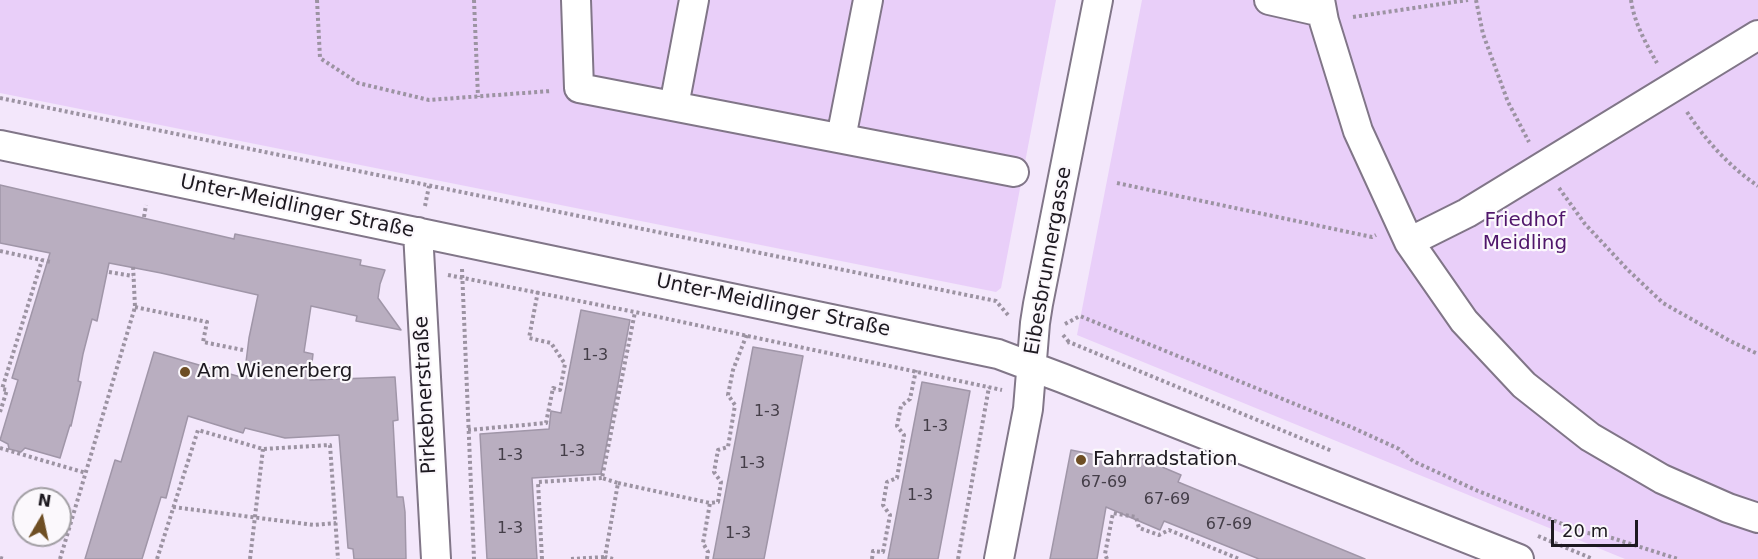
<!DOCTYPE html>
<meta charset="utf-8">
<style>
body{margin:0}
#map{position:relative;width:1758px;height:559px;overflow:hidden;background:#f3e7fb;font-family:"DejaVu Sans",sans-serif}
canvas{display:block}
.north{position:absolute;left:12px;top:487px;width:60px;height:60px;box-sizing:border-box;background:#fbf8fc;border:2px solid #a29fa4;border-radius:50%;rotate:9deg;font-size:16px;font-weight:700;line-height:24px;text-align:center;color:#1d1920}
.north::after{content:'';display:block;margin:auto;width:21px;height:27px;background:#6e4e24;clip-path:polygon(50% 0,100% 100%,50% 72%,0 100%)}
.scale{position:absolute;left:1551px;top:520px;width:87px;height:27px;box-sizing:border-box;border:3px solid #1d1920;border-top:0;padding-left:8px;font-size:18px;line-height:21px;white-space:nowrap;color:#1d1920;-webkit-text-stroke:4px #fbf8fc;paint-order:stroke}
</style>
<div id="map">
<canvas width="1758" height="559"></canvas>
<div class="north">N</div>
<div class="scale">20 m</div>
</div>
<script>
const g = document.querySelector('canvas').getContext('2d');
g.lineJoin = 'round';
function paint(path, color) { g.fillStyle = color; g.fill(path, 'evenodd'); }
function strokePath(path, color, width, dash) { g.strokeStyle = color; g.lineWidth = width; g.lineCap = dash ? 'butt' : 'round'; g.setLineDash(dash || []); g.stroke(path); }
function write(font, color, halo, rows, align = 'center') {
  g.font = font + ' "DejaVu Sans",sans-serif'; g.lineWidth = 4.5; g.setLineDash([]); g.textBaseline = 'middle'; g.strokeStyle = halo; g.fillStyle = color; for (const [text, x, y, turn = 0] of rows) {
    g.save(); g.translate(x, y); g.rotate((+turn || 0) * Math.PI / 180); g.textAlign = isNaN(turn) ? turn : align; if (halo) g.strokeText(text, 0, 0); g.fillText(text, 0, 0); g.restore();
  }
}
paint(new Path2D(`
 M 0,0 L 1056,0 L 1001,288 L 996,292 L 0,93 Z
 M 1142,0 L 1758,0 L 1758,559 L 1625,559 L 1077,335 Z`), '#e9cff9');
const building = new Path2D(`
 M 0,185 L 234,239 L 235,234 L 361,260 L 360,265 L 385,270 L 380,284 L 378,298 L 401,330 L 356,321 L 357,316 L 311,306 L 304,352 L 313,354 L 310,380 L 395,377 L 398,420 L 393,421 L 397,497 L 403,497 L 405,512 L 406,559 L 354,559 L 353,549 L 348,548 L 339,435 L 285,438 L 245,428 L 243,433 L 188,416 L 166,498 L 161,497 L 142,559 L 85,559 L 115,460 L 121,462 L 154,352 L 244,378 L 249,338 L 258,295 L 161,273 L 109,263 L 97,321 L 92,319 L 83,354 L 78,381 L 81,382 L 71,426 L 70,425 L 60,458 L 25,448 L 21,452 L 9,449 L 8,444 L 0,440 L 18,380 L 12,378 L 50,253 L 0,243 Z
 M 581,310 L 630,320 L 601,474 L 532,478 L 537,559 L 487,559 L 480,434 L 549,429 L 551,411 L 561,413 Z
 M 753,347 L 803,356 L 764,559 L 713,559 Z
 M 922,382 L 970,391 L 938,559 L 888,559 Z
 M 1071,450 L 1131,462 L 1134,455 L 1181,475 L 1178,482 L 1365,559 L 1259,559 L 1164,521 L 1160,530 L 1106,507 L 1097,559 L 1050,559 Z`);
paint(building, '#b9aec0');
strokePath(building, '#a096a8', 1.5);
const minor = new Path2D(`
 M 576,0 L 579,88 L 1014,172
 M 1269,0 L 1322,12
 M 1320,0 L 1324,21 L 1358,131 L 1409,242 L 1464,321 L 1524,385 L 1590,437 L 1662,479 L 1728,508 L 1758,518
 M 674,106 L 694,0
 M 841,138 L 868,0
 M 0,145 L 998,354 L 1062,378 L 1519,559
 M 418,232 L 436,559
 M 1409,242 L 1467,213 L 1758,35
 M 999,559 L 1028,409 L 1035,323 L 1038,304 L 1098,0`);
strokePath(minor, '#817688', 32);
strokePath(new Path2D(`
 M 317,0 L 320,58 L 358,83 L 429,100 L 551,91
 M 474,0 L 478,97
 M 1476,0 L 1483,34 L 1508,102 L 1529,142
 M 1631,0 C 1634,22 1646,44 1657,63
 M 1353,17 L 1468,0
 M 0,98 L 996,301 L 1008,315
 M 1687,112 C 1706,141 1730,167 1758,186
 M 1117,183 L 1372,237 L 1376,235
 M 1559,188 L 1585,224 L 1628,270 L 1663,303 L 1730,341 L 1758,354
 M 425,206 L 429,186
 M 144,217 L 146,205
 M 0,251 L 51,262
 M 462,269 L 474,559
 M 109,272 L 133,276
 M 448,275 L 635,312 L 1002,390
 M 135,307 L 207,322 L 203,342 L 243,350
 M 1065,324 L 1080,316 L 1351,427 L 1399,449 L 1413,461 L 1478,491 L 1583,532 L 1612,538 L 1678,559
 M 1063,335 L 1069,342
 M 1067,343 L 1069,342 L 1332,451
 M 0,412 L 7,390 L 2,389 L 42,260
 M 468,430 L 546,423 L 553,388 L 560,390 L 565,364 L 551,343 L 529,338 L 538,291
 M 0,448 L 86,473
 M 618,483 L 710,503
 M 173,507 L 314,525 L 336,523
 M 1538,536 L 1593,559
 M 0,558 L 4,559
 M 60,559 L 135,307 L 133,265
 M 157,559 L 198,430 L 263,449 L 330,445 L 338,559
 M 250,559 L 263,449
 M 542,559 L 538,482 L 602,478
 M 571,559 L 605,557
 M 613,559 L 605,557 L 618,483 L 602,478 L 635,312
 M 707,559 L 708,552 L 703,543 L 710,503 L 718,502 L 721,482 L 714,472 L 718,450 L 728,447 L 735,405 L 728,395 L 733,370 L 747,334
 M 872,559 L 873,551 L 883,552 L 890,515 L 883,505 L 887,482 L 897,478 L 904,435 L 897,426 L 901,406 L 910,399 L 916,370
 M 958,559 L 989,387
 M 1107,559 L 1105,554 L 1113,513 L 1136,517 L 1139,528 L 1159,535 L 1169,530 L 1239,559`), '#9c93a2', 4, [3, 3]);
strokePath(minor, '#fff', 28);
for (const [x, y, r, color] of [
 [185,372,6,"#6e4e24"],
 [1081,460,6,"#6e4e24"]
]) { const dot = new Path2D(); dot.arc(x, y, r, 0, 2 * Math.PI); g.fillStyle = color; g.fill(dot); strokePath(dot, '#fbf8fc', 2); }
write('16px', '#443e48', null, [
 ["1-3",595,356],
 ["1-3",767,412],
 ["1-3",935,427],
 ["1-3",572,452],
 ["1-3",510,456],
 ["1-3",752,464],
 ["67-69",1104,483],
 ["1-3",920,496],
 ["67-69",1167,500],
 ["67-69",1229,525],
 ["1-3",510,529],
 ["1-3",738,534]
]);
write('20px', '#1d1920', '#fbf8fc', [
 ["Unter-Meidlinger Straße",297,207,12],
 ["Eibesbrunnergasse",1049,261,-80],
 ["Unter-Meidlinger Straße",773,306,12],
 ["Pirkebnerstraße",426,395,-93]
]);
write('20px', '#50166b', '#fbf8fc', [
 ["Friedhof",1525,221],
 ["Meidling",1525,244]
]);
write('20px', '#1d1920', '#fbf8fc', [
 ["Am Wienerberg",197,372],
 ["Fahrradstation",1093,460]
], 'left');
</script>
